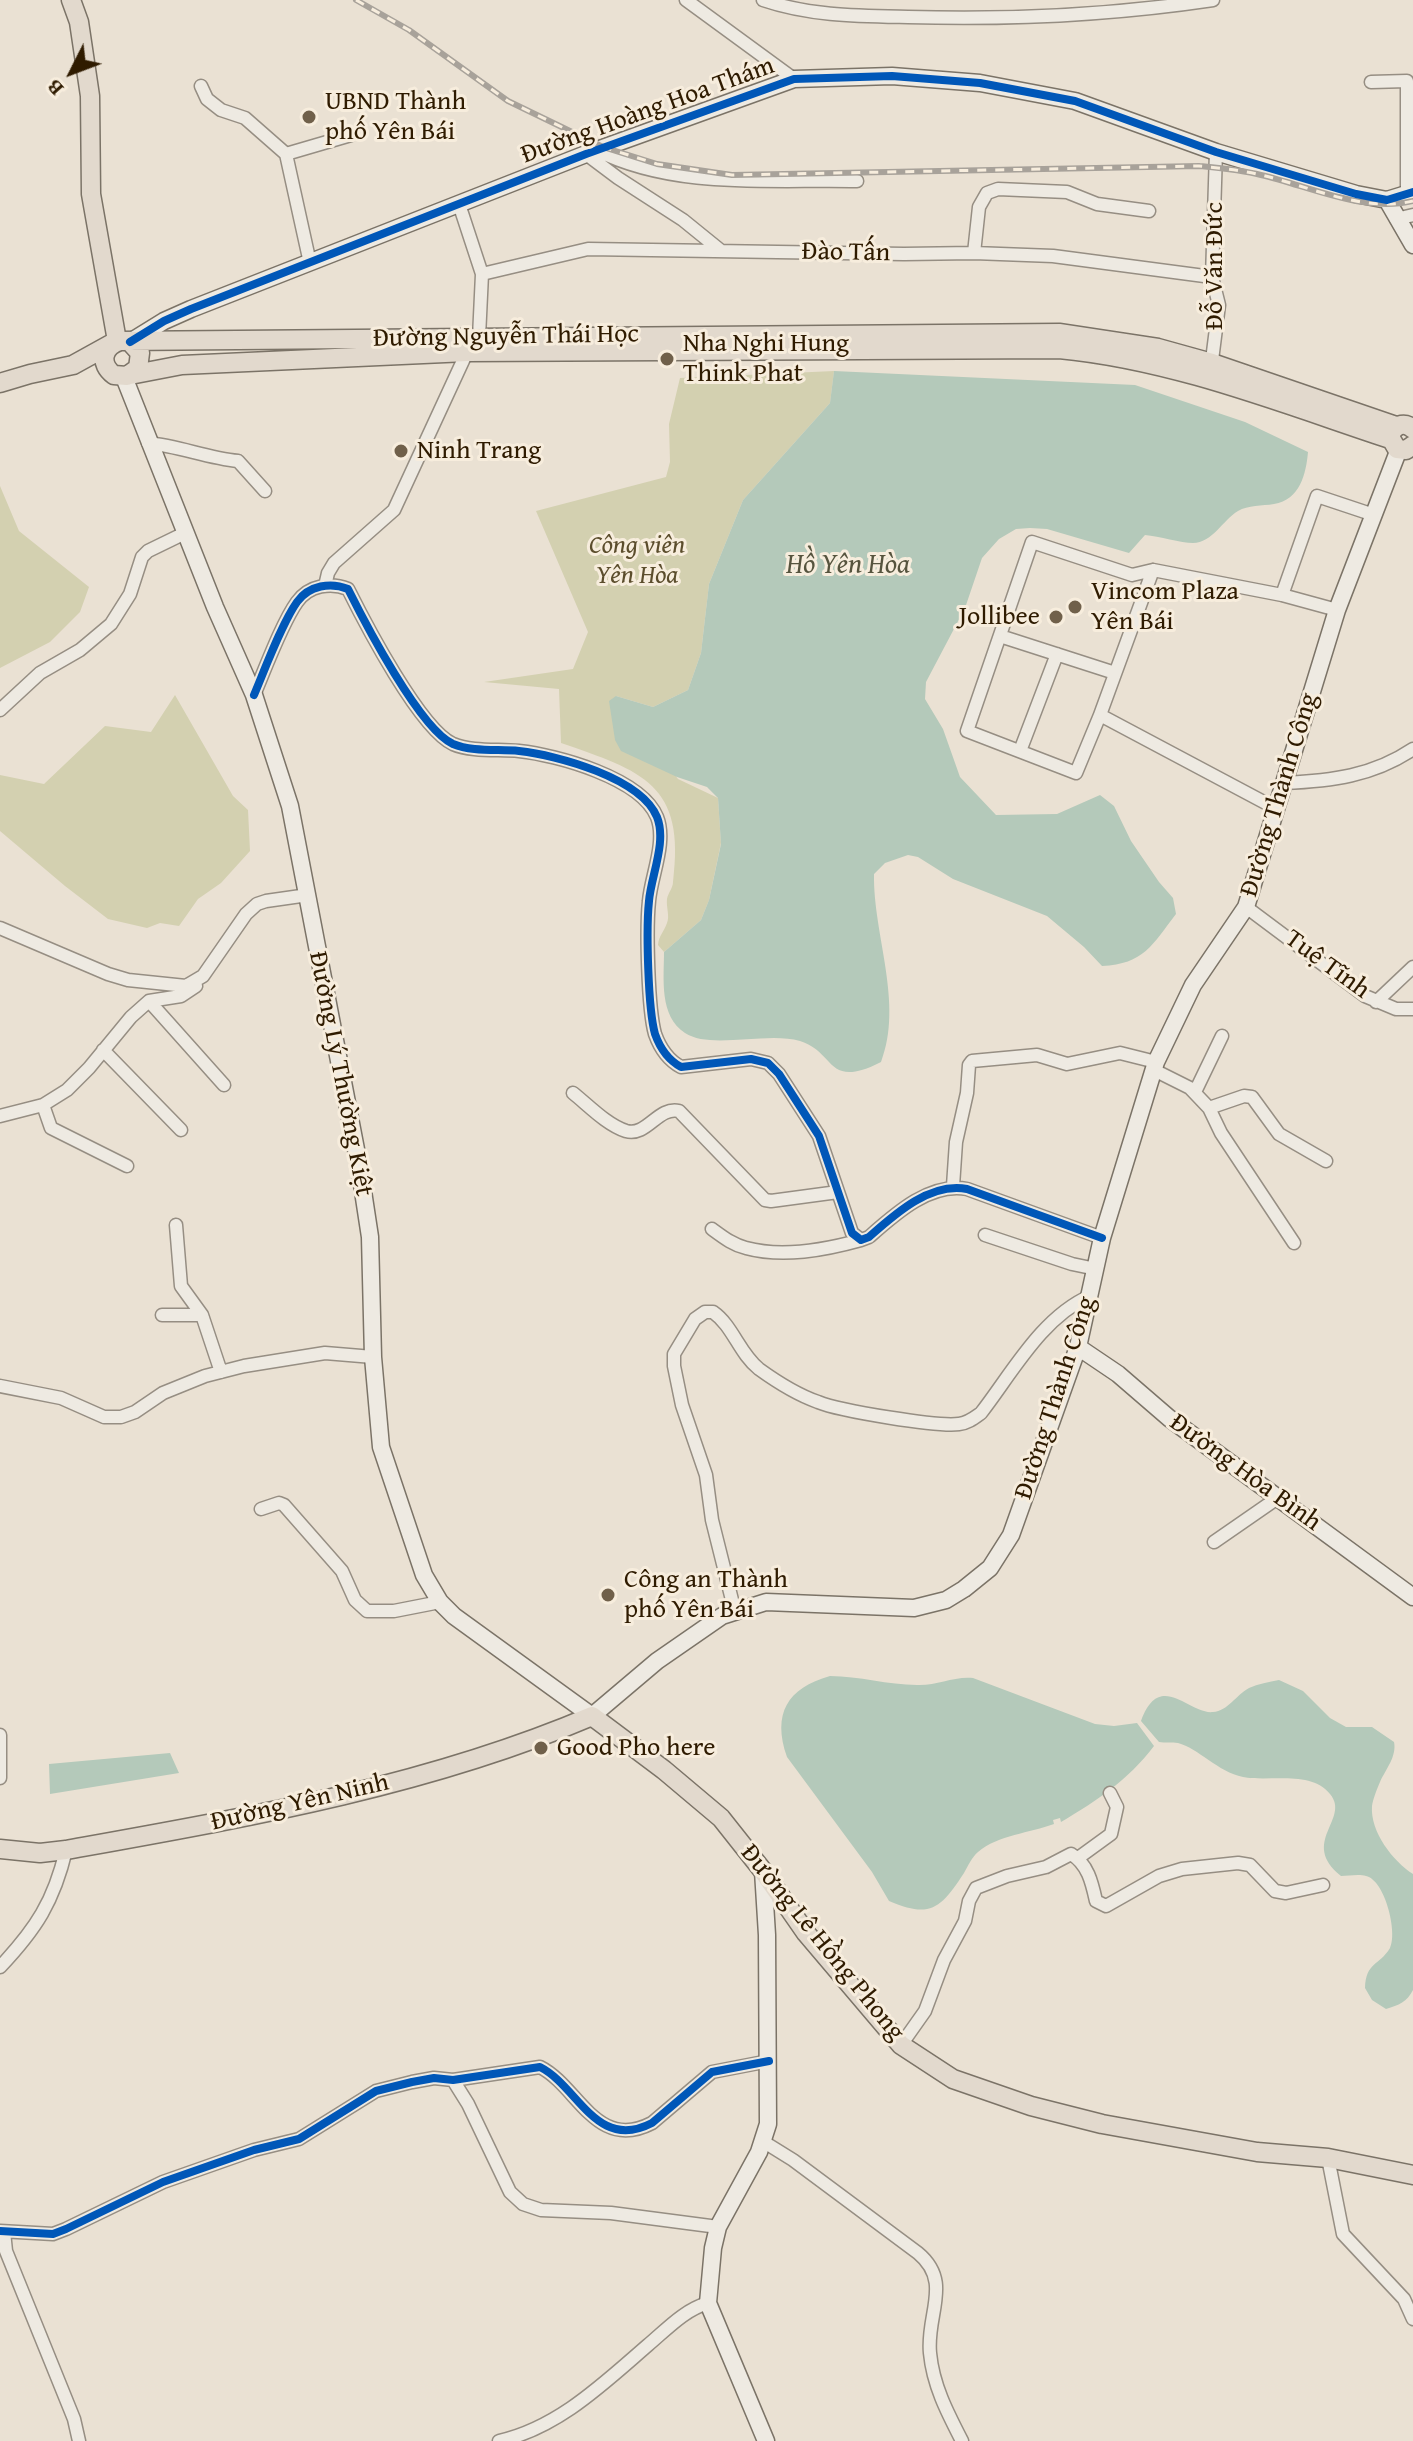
<!DOCTYPE html>
<meta charset="utf-8">
<style>
body{margin:0}
#map{position:relative;width:1413px;height:2441px;overflow:hidden;background:#eae1d3;font-family:"Gentium Book Plus",serif}
canvas{display:block}
.north{position:absolute;left:32px;top:32px;width:80px;height:80px;-webkit-text-stroke:6px #f7eddd;paint-order:stroke;rotate:228deg;font-size:22px;font-weight:700;line-height:32px;text-align:center;color:#2f1b00}
.north::after{content:'';display:block;margin:auto;width:28px;height:36px;background:#2f1b00;clip-path:polygon(50% 0,100% 100%,50% 72%,0 100%)}
</style>
<div id="map">
<canvas width="1413" height="2441"></canvas>
<div class="north">B</div>
</div>
<script>
const g = document.querySelector('canvas').getContext('2d');
g.lineJoin = 'round';
function paint(path, color) { g.fillStyle = color; g.fill(path, 'evenodd'); }
function strokePath(path, color, width, dash) { g.strokeStyle = color; g.lineWidth = width; g.lineCap = dash ? 'butt' : 'round'; g.setLineDash(dash || []); g.stroke(path); }
function write(font, color, halo, rows, align = 'center') {
  g.font = font + ' "Gentium Book Plus",serif'; g.lineWidth = 6; g.setLineDash([]); g.textBaseline = 'middle'; g.strokeStyle = halo; g.fillStyle = color; for (const [text, x, y, turn = 0] of rows) {
    g.save(); g.translate(x, y); g.rotate((+turn || 0) * Math.PI / 180); g.textAlign = isNaN(turn) ? turn : align; if (halo) g.strokeText(text, 0, 0); g.fillText(text, 0, 0); g.restore();
  }
}
paint(new Path2D(`
 M 834,371 L 830,403 L 743,500 L 709,584 L 701,653 L 688,690 L 653,707 L 616,696 L 678,779 L 718,798 L 721,843 L 709,900 L 701,920 L 664,952 L 658,945 C 659,935 664,932 667,923 C 670,916 666,907 667,899 C 668,893 673,888 673,882 C 686,784 642,771 561,743 L 559,689 L 484,682 L 573,669 L 588,632 L 536,511 L 666,477 L 670,462 L 669,424 L 680,378 Z
 M 0,486 L 19,531 L 89,587 L 80,612 L 50,642 L 0,668 Z
 M 175,695 L 233,796 L 248,810 L 250,851 L 221,883 L 198,899 L 179,926 L 160,923 L 147,928 L 108,919 L 65,886 L 0,831 L 0,775 L 44,784 L 105,726 L 151,732 Z`), '#d3d0b0');
paint(new Path2D(`
 M 834,371 L 1135,385 L 1245,422 L 1308,452 C 1306,474 1300,500 1274,504 C 1262,506 1248,505 1238,511 C 1223,520 1212,543 1193,543 C 1181,543 1159,536 1145,535 L 1129,553 L 1047,529 L 1030,528 L 1016,529 L 999,539 L 982,558 L 965,608 L 926,682 L 925,699 L 943,729 L 960,777 L 996,815 L 1057,814 L 1100,795 L 1114,806 L 1131,841 L 1159,882 L 1173,898 L 1176,914 C 1152,945 1144,964 1102,966 L 1084,947 L 1047,916 L 953,879 L 918,857 L 908,855 L 885,863 L 874,874 C 873,935 904,1003 881,1062 C 826,1090 836,1052 800,1041 C 767,1031 711,1050 685,1033 C 659,1016 664,979 664,952 L 701,920 L 709,900 L 721,844 L 718,798 L 707,787 L 677,777 L 621,751 L 615,740 L 609,701 L 616,696 L 653,707 L 688,690 L 701,653 L 709,584 L 743,500 L 830,403 Z
 M 830,1676 C 859,1676 888,1685 917,1685 C 936,1686 954,1676 973,1678 L 1095,1724 L 1114,1726 L 1137,1723 L 1154,1746 C 1128,1780 1098,1800 1061,1822 L 1060,1818 L 1053,1820 L 1054,1824 C 1030,1833 998,1835 978,1852 C 972,1857 968,1866 964,1873 C 941,1908 931,1919 889,1901 L 872,1872 L 787,1757 C 772,1714 787,1688 830,1676 Z
 M 1279,1680 L 1303,1691 L 1330,1718 L 1346,1727 L 1372,1727 L 1394,1742 C 1397,1756 1386,1769 1380,1782 C 1377,1789 1373,1799 1372,1806 C 1370,1832 1393,1861 1413,1874 L 1413,1990 C 1407,2002 1399,2005 1386,2009 L 1372,2000 L 1365,1988 C 1366,1962 1379,1966 1390,1948 C 1398,1933 1385,1880 1366,1876 C 1359,1874 1348,1876 1341,1876 C 1299,1842 1351,1819 1330,1794 C 1311,1770 1269,1782 1243,1777 C 1218,1772 1198,1748 1178,1743 C 1172,1742 1165,1743 1159,1742 L 1141,1721 C 1160,1669 1189,1715 1213,1712 C 1228,1711 1236,1695 1249,1688 C 1258,1684 1269,1682 1279,1680 Z
 M 170,1753 L 179,1773 L 50,1794 L 49,1764 Z`), '#b4c9ba');
const street = new Path2D(`
 M 686,0 L 794,79
 M 763,0 C 810,16 858,16 908,17 C 1010,20 1112,15 1213,0
 M 1371,82 L 1407,81 L 1407,194
 M 201,86 L 207,99 L 221,110 L 245,118 L 286,154 L 310,263
 M 596,150 C 675,190 772,179 857,181
 M 286,154 L 351,135
 M 586,154 L 618,178 L 683,220 L 720,250
 M 459,204 L 482,274 L 479,337
 M 1396,219 L 1413,215
 M 974,253 L 979,207 L 987,193 L 998,189 L 1067,192 L 1097,204 L 1149,211
 M 482,274 L 588,249 L 904,254 L 974,253 L 1053,256 L 1212,277
 M 1211,368 L 1219,305 L 1212,277 L 1216,152
 M 148,443 C 179,446 207,458 238,461 L 265,491
 M 1153,570 L 1100,715 L 1275,808
 M 325,586 L 328,573 L 334,563 L 394,510 L 467,352
 M 1282,595 L 1337,610
 M 1000,636 L 1115,673
 M 254,695 C 265,669 282,623 297,602 C 309,585 331,582 348,589 C 365,623 420,729 453,744 C 472,752 498,749 519,751 C 557,755 641,778 657,817 C 667,842 651,876 649,901 C 646,929 648,1009 655,1034 C 660,1048 668,1060 681,1067 L 751,1059 L 768,1063 L 779,1074 L 819,1136 L 852,1233 L 861,1240 L 869,1237 C 895,1214 930,1182 967,1189 L 1102,1238
 M 0,710 L 40,673 L 80,650 L 111,624 L 130,594 L 142,557 L 148,551 L 185,533
 M 1100,715 L 1076,773 L 967,731 L 1032,542 L 1132,575 L 1153,570 L 1282,595 L 1317,496 L 1374,515
 M 1020,751 L 1057,654
 M 1284,783 C 1331,781 1373,776 1413,749
 M 1246,907 L 1365,996 L 1396,1009 L 1413,1009
 M 0,928 L 108,974 L 128,980 L 186,986 L 203,976 L 246,914 L 257,904 L 266,901 L 308,895
 M 149,1001 L 224,1085
 M 1376,1002 L 1413,967
 M 103,1050 L 181,1130
 M 1154,1070 L 1190,1088 L 1209,1108 L 1221,1133 L 1294,1243
 M 1195,1092 L 1222,1036
 M 573,1093 C 588,1105 607,1125 626,1131 C 647,1137 658,1106 679,1111 L 765,1200 L 771,1201 L 838,1192
 M 43,1105 L 51,1128 L 127,1166
 M 1209,1108 L 1244,1096 L 1252,1097 L 1279,1134 L 1326,1161
 M 0,1116 L 43,1105 L 67,1090 L 89,1068 L 131,1017 L 149,1001 L 181,996 L 196,986
 M 953,1186 L 956,1142 L 967,1093 L 969,1065 L 972,1061 L 1037,1055 L 1067,1064 L 1120,1053 L 1156,1062
 M 176,1225 L 181,1286 L 202,1315 L 221,1372
 M 712,1229 C 723,1237 733,1245 746,1248 C 783,1258 825,1250 861,1240
 M 985,1235 L 1072,1264 L 1096,1269
 M 162,1315 L 202,1315
 M 0,1386 L 61,1398 L 104,1417 L 121,1417 L 135,1412 L 163,1393 L 205,1376 L 244,1366 L 325,1353 L 373,1357
 M 261,1509 L 279,1503 L 284,1505 L 342,1571 L 355,1600 L 367,1611 L 394,1611 L 440,1602
 M 1214,1542 L 1279,1497
 M 735,1612 L 712,1520 L 706,1475 L 682,1405 L 674,1366 L 674,1354 L 695,1319 L 705,1312 L 713,1312 C 733,1326 739,1353 759,1369 C 777,1382 798,1395 818,1402 C 840,1411 938,1427 959,1424 C 968,1423 974,1418 981,1413 C 1012,1373 1042,1317 1090,1296
 M 0,1735 L 0,1778
 M 1078,1858 L 1111,1834 L 1117,1807 L 1110,1793
 M 0,1967 C 36,1929 54,1901 66,1850
 M 901,2045 L 925,2011 L 944,1960 L 965,1921 L 969,1901 L 976,1888 L 1007,1876 L 1046,1867 L 1071,1854 C 1088,1864 1092,1883 1096,1901 L 1106,1906 L 1159,1876 L 1182,1869 L 1238,1863 L 1250,1865 L 1275,1891 L 1286,1893 L 1323,1885
 M 453,2080 L 468,2104 L 510,2192 L 523,2204 L 541,2210 L 611,2213 L 718,2227
 M 764,2142 L 793,2160 L 918,2253 C 953,2282 926,2314 930,2353 C 933,2385 947,2412 962,2441
 M 1328,2158 L 1343,2234 L 1404,2299 L 1413,2319
 M 0,2231 L 53,2234 L 66,2229 L 163,2182 L 254,2150 L 299,2139 L 376,2091 L 412,2082 L 434,2078 L 453,2080 L 540,2067 C 578,2086 596,2152 652,2123 L 712,2072 L 769,2061
 M 4,2232 L 6,2251 L 74,2419 L 79,2441
 M 499,2441 C 558,2428 604,2383 648,2345 C 667,2329 684,2310 708,2303`);
const secondary = new Path2D(`
 M 1387,200 L 1413,245
 M 130,342 L 164,321 L 191,309 L 586,154 L 794,79 L 892,76 L 980,83 L 1075,101 L 1216,152 L 1356,194 L 1387,200 L 1413,192
 M 124,377 L 215,607 L 254,695 L 290,806 L 359,1165 L 370,1237 L 373,1357 L 381,1447 L 424,1575 L 440,1602 L 454,1616 L 592,1716 L 657,1661 L 722,1616 L 766,1602 L 914,1608 L 946,1600 L 964,1589 L 990,1568 L 1011,1535 L 1078,1347 L 1102,1238 L 1156,1062 L 1193,985 L 1246,907 L 1337,610 L 1399,449
 M 1078,1347 L 1118,1374 L 1169,1418 L 1413,1597
 M 763,1871 L 767,1935 L 768,2124 L 759,2152 L 718,2227 L 713,2248 L 708,2303 L 766,2441`);
const primary = new Path2D(`
 M 71,0 L 79,22 L 90,96 L 91,194 L 117,341
 M 130,342 L 140,353 L 138,368 L 127,376 L 114,375 C 99,364 102,347 120,341 L 1059,333 L 1158,348 L 1212,363 L 1396,426
 M 130,375 L 182,365 L 467,352 L 1059,349 C 1174,360 1281,403 1390,439
 M 0,383 L 30,374 L 73,365 L 111,344
 M 1413,429 C 1404,421 1393,425 1390,437 L 1397,449 L 1406,450 L 1413,445
 M 0,1849 L 40,1853 L 66,1850 C 244,1818 425,1787 592,1716 L 664,1770 L 721,1818 L 763,1871 L 806,1933 L 901,2045 L 953,2079 L 1031,2106 L 1102,2124 L 1257,2152 L 1328,2158 L 1413,2175`);
strokePath(street, '#968e83', 15);
strokePath(secondary, '#7b7367', 19);
strokePath(primary, '#7b7367', 21);
strokePath(street, '#eeeae2', 12);
strokePath(secondary, '#eeeae2', 16);
strokePath(primary, '#e2d9cd', 18);
const rail = new Path2D(`
 M 356,0 L 409,30 L 508,101 L 603,147 L 657,164 L 732,175 L 1199,166 C 1219,168 1241,170 1261,175 C 1309,186 1363,213 1413,201`);
strokePath(rail, '#a8a29a', 6);
strokePath(rail, '#f7eddd', 3, [9]);
strokePath(new Path2D(`
 M 130,342 L 164,321 L 191,309 L 586,154 L 794,79 L 892,76 L 980,83 L 1075,101 L 1216,152 L 1356,194 L 1387,200 L 1413,192
 M 254,695 C 265,669 282,623 297,602 C 309,585 331,582 348,589 C 365,623 420,729 453,744 C 472,752 498,749 519,751 C 557,755 641,778 657,817 C 667,842 651,876 649,901 C 646,929 648,1009 655,1034 C 660,1048 668,1060 681,1067 L 751,1059 L 768,1063 L 779,1074 L 819,1136 L 852,1233 L 861,1240 L 869,1237 C 895,1214 930,1182 967,1189 L 1102,1238
 M 0,2231 L 53,2234 L 66,2229 L 163,2182 L 254,2150 L 299,2139 L 376,2091 L 412,2082 L 434,2078 L 453,2080 L 540,2067 C 578,2086 596,2152 652,2123 L 712,2072 L 769,2061`), '#0057b8', 8);
for (const [x, y, r, color] of [
 [309,117,8,"#70604a"],
 [667,359,8,"#70604a"],
 [401,451,8,"#70604a"],
 [1075,607,8,"#70604a"],
 [1056,617,8,"#70604a"],
 [608,1595,8,"#70604a"],
 [541,1748,8,"#70604a"]
]) { const dot = new Path2D(); dot.arc(x, y, r, 0, 2 * Math.PI); g.fillStyle = color; g.fill(dot); strokePath(dot, '#f7eddd', 3); }
write('26px', '#2f1b00', '#f7eddd', [
 ["UBND Thành",325,102],
 ["phố Yên Bái",325,132],
 ["Nha Nghi Hung",683,344],
 ["Think Phat",683,374],
 ["Ninh Trang",417,451],
 ["Vincom Plaza",1091,592],
 ["Yên Bái",1091,622],
 ["Jollibee",1040,617,"right"],
 ["Công an Thành",624,1580],
 ["phố Yên Bái",624,1610],
 ["Good Pho here",557,1748]
], 'left');
write('26px', '#2f1b00', '#f7eddd', [
 ["Đường Hoàng Hoa Thám",648,111,-20],
 ["Đào Tấn",846,253,1],
 ["Đỗ Văn Đức",1215,266,-90],
 ["Đường Nguyễn Thái Học",506,337,-1],
 ["Đường Thành Công",1280,795,-73],
 ["Tuệ Tĩnh",1327,965,36],
 ["Đường Lý Thường Kiệt",340,1074,79],
 ["Đường Thành Công",1056,1398,-72],
 ["Đường Hòa Bình",1245,1473,36],
 ["Đường Yên Ninh",300,1803,-13],
 ["Đường Lê Hồng Phong",822,1943,51]
]);
write('italic 26px', '#5b4d2c', '#f7eddd', [
 ["Công viên",637,546],
 ["Yên Hòa",637,576]
]);
write('italic 28px', '#56543e', '#f7eddd', [
 ["Hồ Yên Hòa",848,566]
]);
</script>
